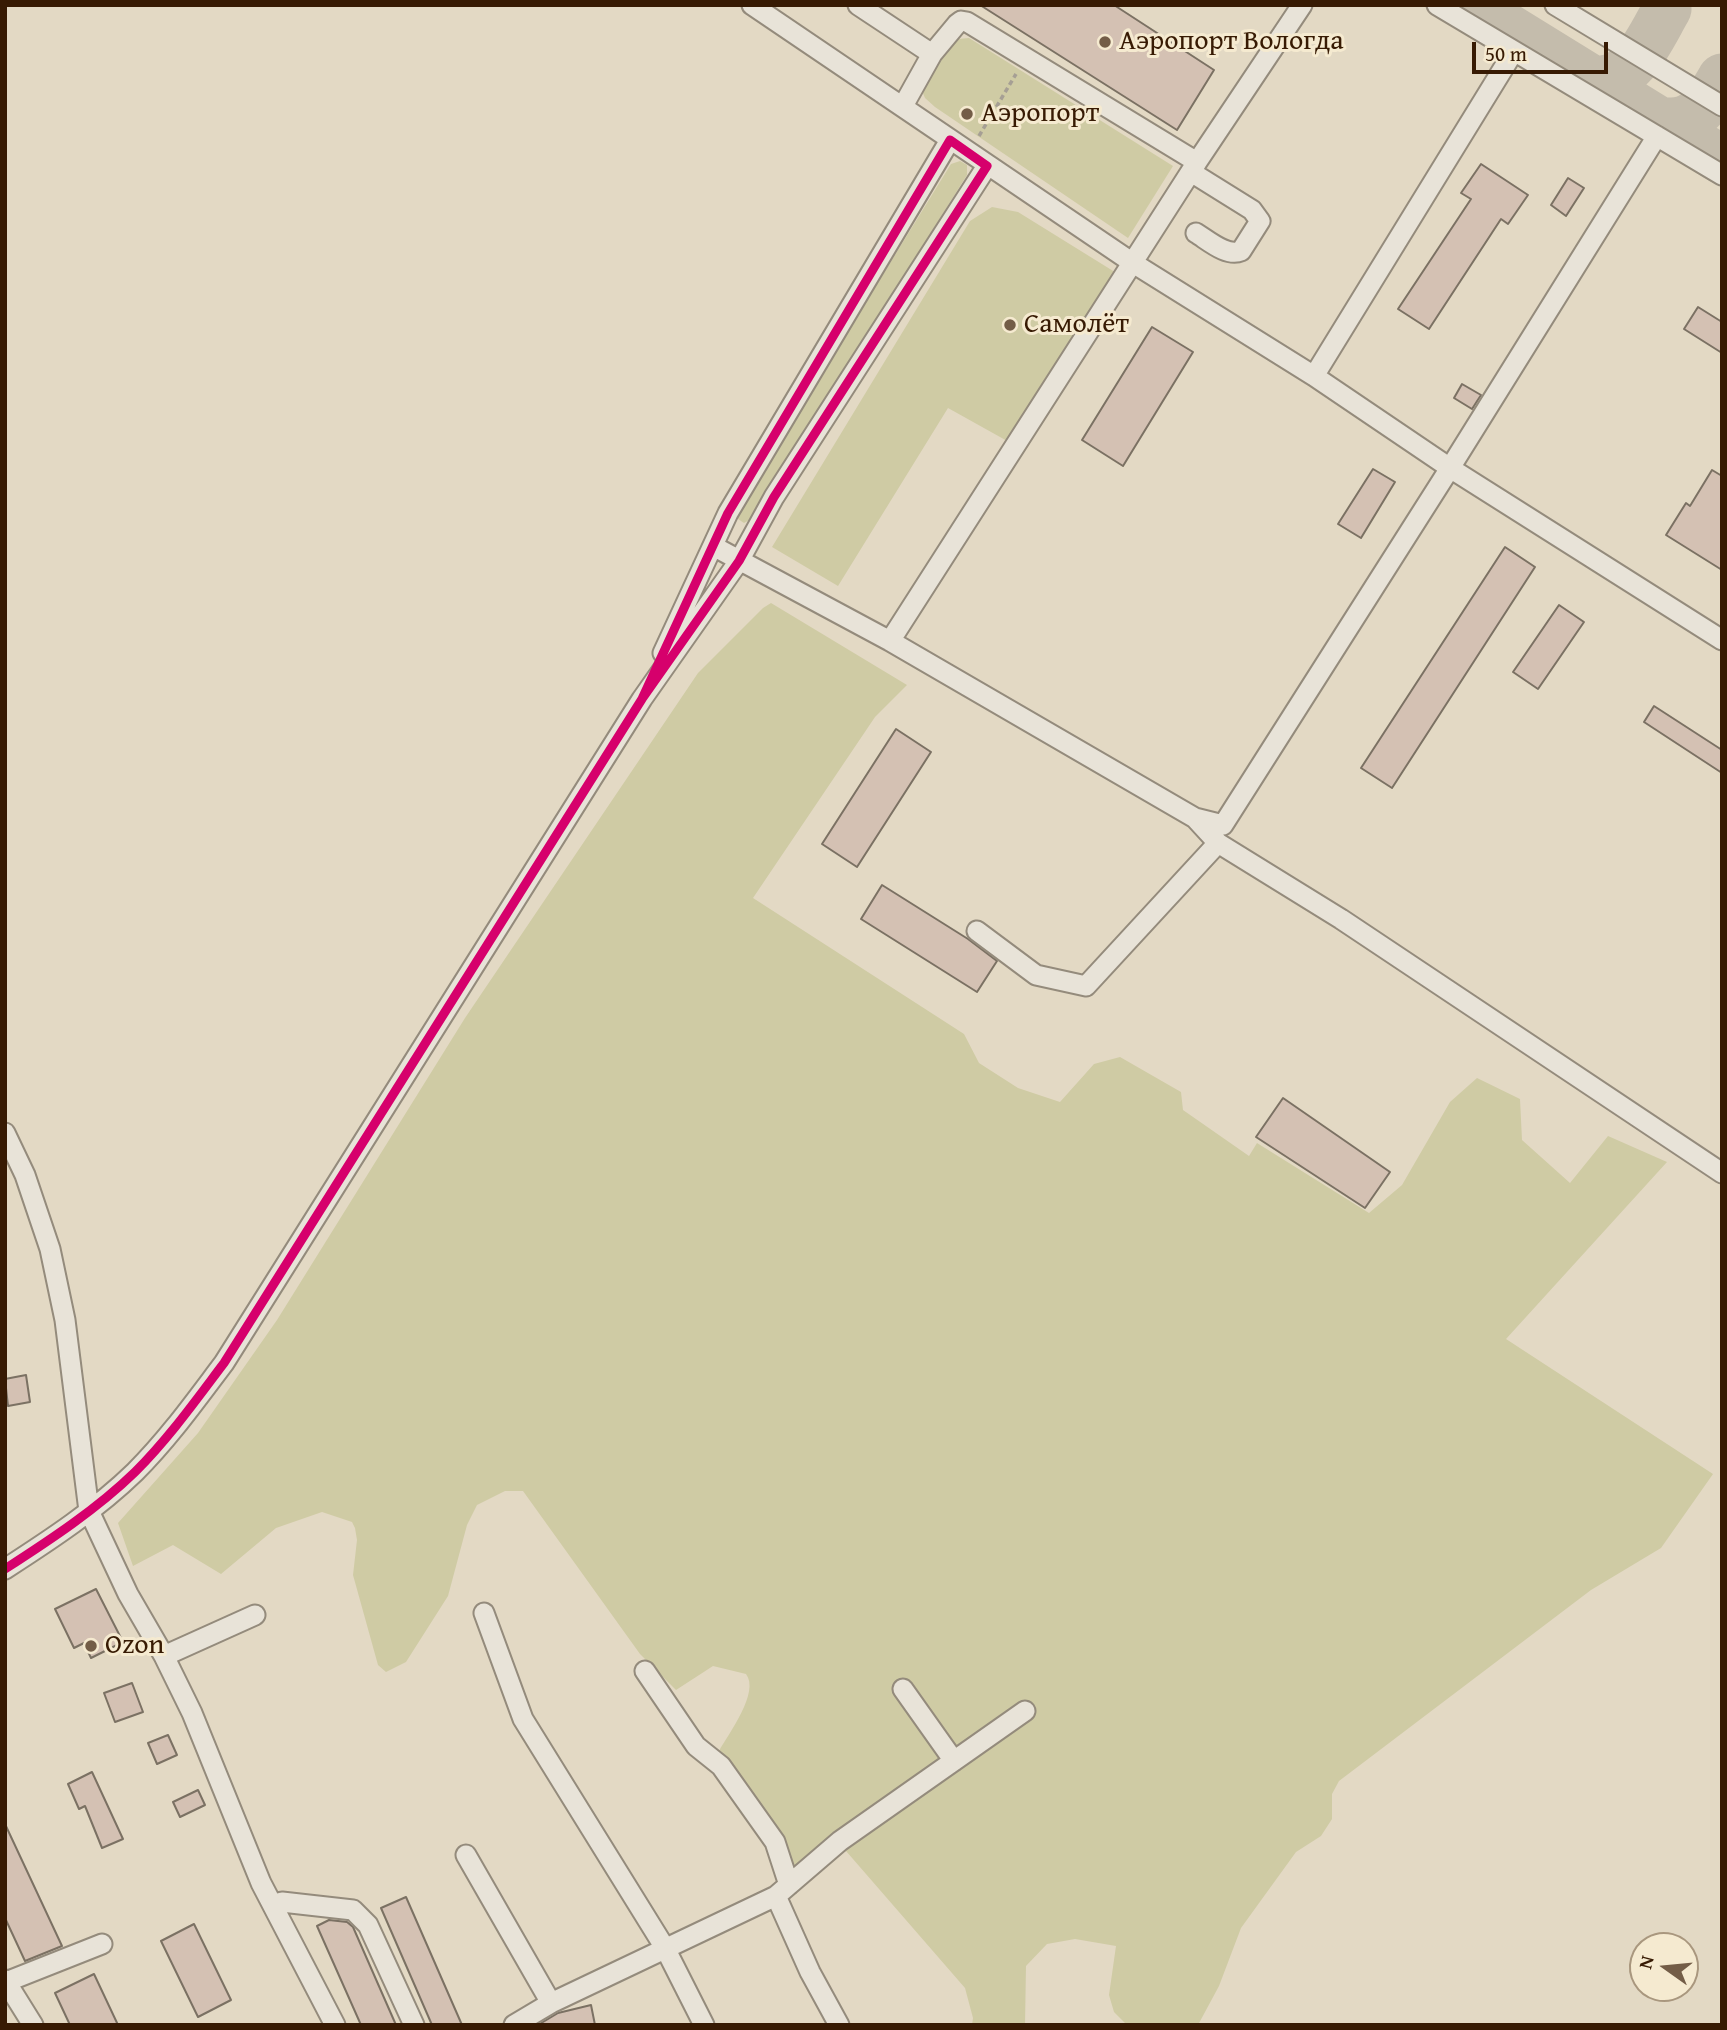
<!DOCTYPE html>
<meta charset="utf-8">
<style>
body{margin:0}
#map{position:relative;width:1727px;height:2030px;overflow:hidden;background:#e3d9c4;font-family:"Gentium Book Plus",serif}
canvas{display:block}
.frame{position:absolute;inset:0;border:7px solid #371a03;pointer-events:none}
.north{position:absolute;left:1629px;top:1932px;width:70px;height:70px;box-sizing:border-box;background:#f5ead0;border:2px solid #a9977e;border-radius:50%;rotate:285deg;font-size:19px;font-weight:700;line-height:28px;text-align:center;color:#371a03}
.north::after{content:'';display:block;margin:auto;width:24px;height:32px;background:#735d47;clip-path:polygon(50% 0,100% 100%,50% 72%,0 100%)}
.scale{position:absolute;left:1472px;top:42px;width:136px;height:32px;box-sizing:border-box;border:4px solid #371a03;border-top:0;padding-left:9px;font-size:21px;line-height:24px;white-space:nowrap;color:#371a03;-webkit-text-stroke:5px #f5ead0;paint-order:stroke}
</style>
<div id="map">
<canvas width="1727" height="2030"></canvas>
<div class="frame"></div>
<div class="north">N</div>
<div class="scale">50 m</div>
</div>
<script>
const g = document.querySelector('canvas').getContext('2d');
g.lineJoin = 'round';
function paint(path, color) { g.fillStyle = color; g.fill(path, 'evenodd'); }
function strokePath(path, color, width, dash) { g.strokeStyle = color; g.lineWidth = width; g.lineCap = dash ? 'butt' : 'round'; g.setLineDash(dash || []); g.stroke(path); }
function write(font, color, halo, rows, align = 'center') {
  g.font = font + ' "Gentium Book Plus",serif'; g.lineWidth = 6; g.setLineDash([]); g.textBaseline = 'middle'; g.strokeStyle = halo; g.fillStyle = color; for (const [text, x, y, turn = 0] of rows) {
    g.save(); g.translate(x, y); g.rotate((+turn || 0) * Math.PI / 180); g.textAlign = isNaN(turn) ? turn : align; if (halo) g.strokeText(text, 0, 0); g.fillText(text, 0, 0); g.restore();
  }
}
paint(new Path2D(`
 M 969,38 L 1173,166 L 1128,238 L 935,107 L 925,98 L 922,91 L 949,43 L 958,39 Z
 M 960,161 L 967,165 L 967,175 L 753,518 L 744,523 L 738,519 L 738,510 L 951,164 Z
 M 992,207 L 1018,212 L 1118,274 L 1009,442 L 948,408 L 838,586 L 772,547 L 970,221 Z
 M 771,603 L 907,685 L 875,717 L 753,898 L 964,1034 L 979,1063 L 1018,1088 L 1060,1102 L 1094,1064 L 1120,1057 L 1181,1092 L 1183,1110 L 1249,1156 L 1257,1143 L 1369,1213 L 1402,1185 L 1450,1102 L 1477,1078 L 1520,1099 L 1522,1140 L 1570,1183 L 1608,1136 L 1667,1162 L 1506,1339 L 1713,1474 L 1661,1548 L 1591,1590 L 1339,1781 L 1332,1794 L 1332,1819 L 1321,1836 L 1296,1852 L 1241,1928 L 1219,1986 L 1198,2025 L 1127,2025 L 1114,2012 L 1109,1995 L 1116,1946 L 1075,1939 L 1047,1944 L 1026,1966 L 1025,2025 L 972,2025 L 973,2018 L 965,1988 L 846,1851 L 799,1872 L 719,1751 C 729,1733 760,1692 746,1674 L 713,1666 L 676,1690 L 640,1654 L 523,1491 L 505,1491 L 477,1505 L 467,1525 L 448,1596 L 406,1662 L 386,1672 L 378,1665 L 353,1575 L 357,1540 L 355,1528 L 352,1522 L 322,1512 L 276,1528 L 221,1574 L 173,1545 L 133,1566 L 118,1523 L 198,1433 L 277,1320 L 465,1018 L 698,673 L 763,608 Z`), '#cfcba4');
strokePath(new Path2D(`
 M 1471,5 L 1722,160
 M 1584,77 C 1589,78 1595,80 1600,80 C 1634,80 1652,34 1667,9
 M 1656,120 C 1693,129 1705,107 1722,78`), '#c4bcac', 49);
const building = new Path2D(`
 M 980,5 L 1114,5 L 1214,70 L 1177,130 Z
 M 1481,164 L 1528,195 L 1508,224 L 1501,219 L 1429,329 L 1398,309 L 1471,199 L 1461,193 Z
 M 1568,178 L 1584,188 L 1566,216 L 1551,205 Z
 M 1698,307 L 1722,322 L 1722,353 L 1684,329 Z
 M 1152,327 L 1193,352 L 1123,466 L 1082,440 Z
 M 1462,384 L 1481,395 L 1472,409 L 1454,398 Z
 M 1373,469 L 1395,482 L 1361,538 L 1338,524 Z
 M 1712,470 L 1722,476 L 1722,570 L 1666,535 L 1686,503 L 1690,506 Z
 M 1505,547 L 1535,567 L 1392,788 L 1361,768 Z
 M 1559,605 L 1584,622 L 1538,689 L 1513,672 Z
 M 1654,706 L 1722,750 L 1722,773 L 1644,722 Z
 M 896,729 L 931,752 L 857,867 L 822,844 Z
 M 882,885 L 968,939 L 997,961 L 977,992 L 861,919 Z
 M 1283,1098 L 1390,1172 L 1365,1208 L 1256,1137 Z
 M 26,1375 L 30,1402 L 8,1406 L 5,1379 Z
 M 96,1589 L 123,1642 L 91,1658 L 84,1643 L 74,1648 L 55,1609 Z
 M 132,1683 L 143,1712 L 115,1722 L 104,1693 Z
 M 168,1735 L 177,1755 L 157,1764 L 148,1743 Z
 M 92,1772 L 123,1839 L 102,1848 L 85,1806 L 79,1809 L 68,1784 Z
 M 198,1790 L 205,1805 L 180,1817 L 173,1802 Z
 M 5,1824 L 62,1946 L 25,1961 L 5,1918 Z
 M 406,1897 L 462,2025 L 432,2025 L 381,1908 Z
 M 329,1920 L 347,1922 L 353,1927 L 396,2025 L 361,2025 L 317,1926 Z
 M 194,1924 L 231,2000 L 198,2017 L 161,1941 Z
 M 94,1974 L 118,2025 L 70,2025 L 55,1993 Z
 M 591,2005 L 595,2025 L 538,2025 L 558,2013 Z`);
paint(building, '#d4c1b3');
strokePath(building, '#7b7163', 2);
const minor = new Path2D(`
 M 752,5 L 1133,263 L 1314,376 L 1450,468 L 1722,640
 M 858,5 L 932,54
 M 1437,5 L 1722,175
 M 1555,5 L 1722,106
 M 1197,162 L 1302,5
 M 1191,172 L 1252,210 L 1260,221 L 1241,251 C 1227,257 1209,241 1196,233
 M 1314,376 L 1514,51
 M 713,546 L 890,641 L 1195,818 L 1223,825 L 1450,468 L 1657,136
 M 890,641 L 1197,162 L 967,22 L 961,21 L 957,24 L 932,54 L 903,106
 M 663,653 L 728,513 L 950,140
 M 1195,818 L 1218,843 L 1341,919 L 1722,1173
 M 977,931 L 1036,975 L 1086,986 L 1218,843
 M 5,1133 L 25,1175 L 50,1249 L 65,1320 L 89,1511 L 128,1594 L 164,1656 L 192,1713 L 261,1883 L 335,2025
 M 5,1569 C 50,1540 97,1509 135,1472 C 169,1438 196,1400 224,1363 L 642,699 L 739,561 L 774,497 L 987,166
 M 484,1613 L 523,1719 L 665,1948 L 704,2025
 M 164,1656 L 255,1615
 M 645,1671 L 696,1746 L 721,1766 L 775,1842 L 789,1885
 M 903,1689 L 954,1761
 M 466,1855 L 551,2003
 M 776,1896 L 810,1972 L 839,2025
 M 273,1905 L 282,1902 L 353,1910 L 368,1925 L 414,2025
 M 5,1980 L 33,2025
 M 6,1982 L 102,1944
 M 514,2025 L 551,2003 L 776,1896 L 840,1841 L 1025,1711`);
strokePath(minor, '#948b7c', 23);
strokePath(new Path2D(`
 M 979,136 L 1016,74`), '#a69f94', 3.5, [5, 3.5]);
strokePath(minor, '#e8e3d8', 19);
strokePath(new Path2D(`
 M 5,1569 C 50,1540 97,1509 135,1472 C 169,1438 196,1400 224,1363 L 642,699 L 739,561 L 774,497 L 987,166 L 950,140 L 728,513 L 642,699`), '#d6006c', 9);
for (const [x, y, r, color] of [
 [1105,42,7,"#735d47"],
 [967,114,7,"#735d47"],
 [1010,325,7,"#735d47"],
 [91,1646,7,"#735d47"]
]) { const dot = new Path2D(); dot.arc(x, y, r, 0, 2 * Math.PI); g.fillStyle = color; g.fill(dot); strokePath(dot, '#f5ead0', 2.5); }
write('28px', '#371a03', '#f5ead0', [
 ["Аэропорт Вологда",1119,42],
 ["Аэропорт",981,114],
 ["Самолёт",1024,325],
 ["Ozon",105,1646]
], 'left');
</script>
